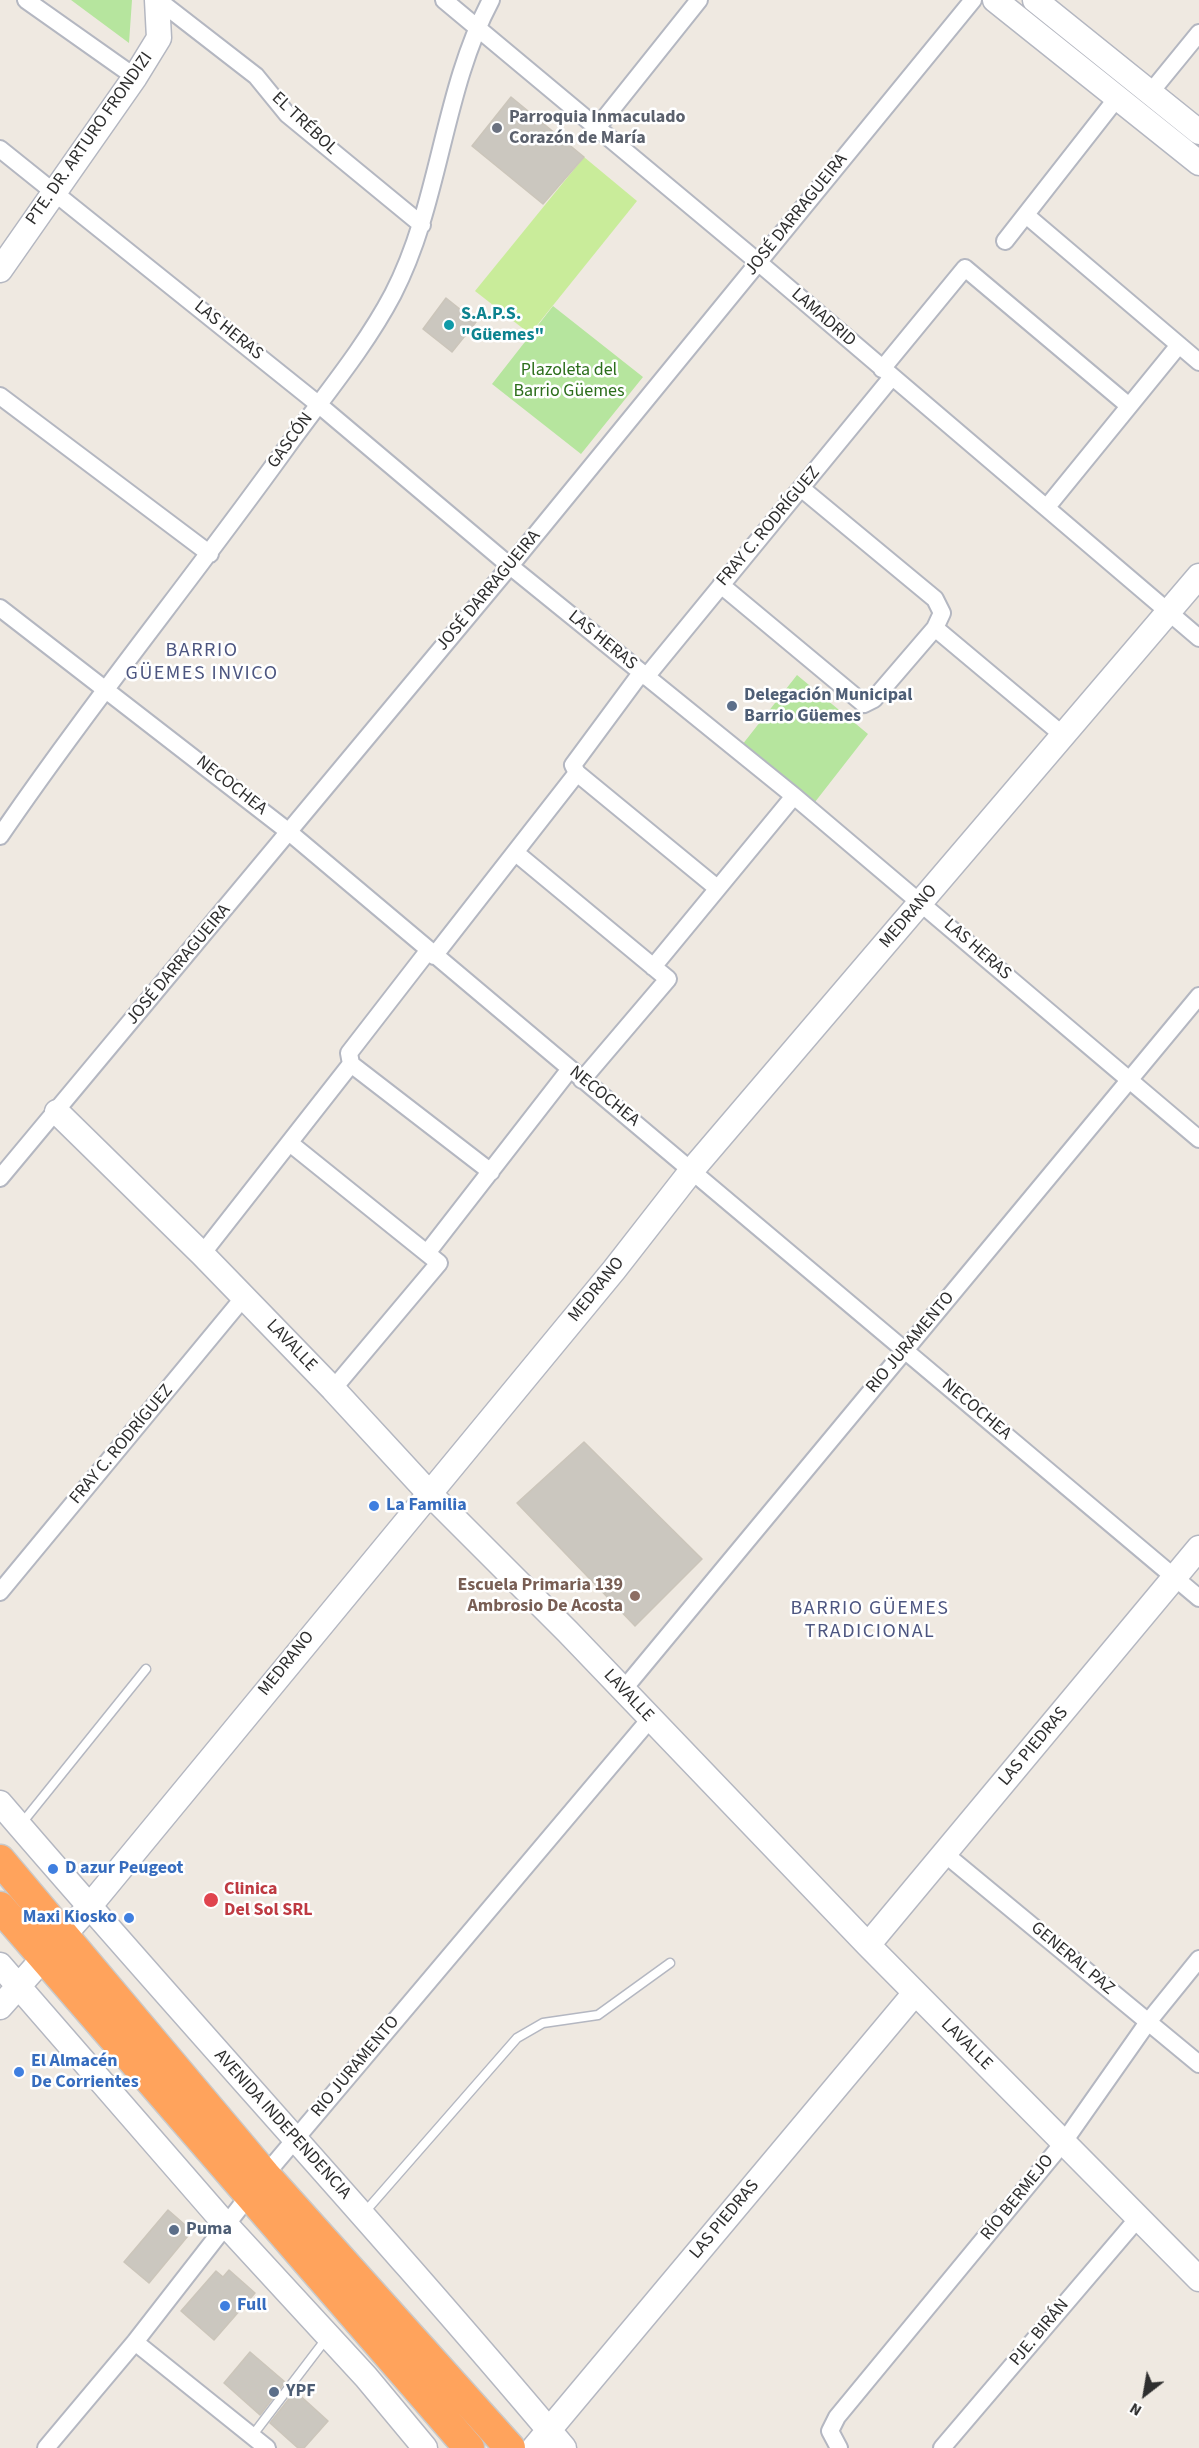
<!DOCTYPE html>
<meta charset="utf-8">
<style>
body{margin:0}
#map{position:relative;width:1199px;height:2448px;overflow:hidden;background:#efe9e1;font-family:"Source Sans 3",sans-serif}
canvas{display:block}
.north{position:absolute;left:1115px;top:2364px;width:60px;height:60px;-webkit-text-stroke:4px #fff;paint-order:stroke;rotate:211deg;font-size:16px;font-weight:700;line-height:24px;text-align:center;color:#2e2e2e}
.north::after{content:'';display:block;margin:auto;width:21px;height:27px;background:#2e2e2e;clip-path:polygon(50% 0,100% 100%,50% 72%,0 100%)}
</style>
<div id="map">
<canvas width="1199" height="2448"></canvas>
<div class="north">N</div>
</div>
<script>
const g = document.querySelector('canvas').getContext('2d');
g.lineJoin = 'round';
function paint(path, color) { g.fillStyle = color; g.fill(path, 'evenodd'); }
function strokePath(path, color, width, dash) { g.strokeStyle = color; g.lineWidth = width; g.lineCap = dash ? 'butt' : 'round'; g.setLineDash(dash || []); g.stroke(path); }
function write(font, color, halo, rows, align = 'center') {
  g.font = font + ' "Source Sans 3",sans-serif'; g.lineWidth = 5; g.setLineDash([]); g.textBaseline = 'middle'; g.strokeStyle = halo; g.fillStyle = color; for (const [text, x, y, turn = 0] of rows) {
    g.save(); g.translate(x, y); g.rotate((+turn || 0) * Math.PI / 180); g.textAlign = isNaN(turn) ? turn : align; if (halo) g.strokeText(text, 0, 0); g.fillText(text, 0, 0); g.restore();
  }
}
paint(new Path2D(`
 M 71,0 L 132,0 L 129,43 Z
 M 553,306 L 643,377 L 581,454 L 492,384 Z
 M 797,675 L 868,734 L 815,802 L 742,745 Z`), '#b6e59e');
paint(new Path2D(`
 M 584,157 L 637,201 L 530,334 L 475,291 Z`), '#c9ec9a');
const building = new Path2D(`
 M 511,97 L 584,157 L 543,204 L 472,146 Z
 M 446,298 L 476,322 L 452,352 L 423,329 Z
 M 584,1442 L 702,1559 L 635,1626 L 517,1503 Z
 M 168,2210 L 192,2231 L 149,2283 L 124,2262 Z
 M 229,2270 L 255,2293 L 214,2340 L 181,2311 L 216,2271 L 223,2277 Z
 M 250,2352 L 285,2382 L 260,2415 L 224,2383 Z
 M 295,2391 L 328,2421 L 304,2448 L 298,2448 L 270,2423 Z`);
paint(building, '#cbc7bf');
strokePath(building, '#cbc5ba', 1.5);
const lane = new Path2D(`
 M 22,1823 L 146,1669
 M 364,2213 L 517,2038 L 543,2023 L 598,2015 L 670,1963
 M 252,2436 L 326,2339`);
const street = new Path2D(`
 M 26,0 L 135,77
 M 158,0 L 256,76 L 287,114 L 422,225
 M 444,0 L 758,262 L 1199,638
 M 1150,93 L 1199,33
 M 596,129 L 699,0
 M 0,149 L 318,404 L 510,566 L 794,796 L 1199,1139
 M 1026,215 L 1199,362
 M 1005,241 L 1117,98
 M 882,369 L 965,268 L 1129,406
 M 0,396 L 210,554
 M 1047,507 L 1179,345
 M 721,585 L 864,704 L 874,699 L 935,628 L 942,613 L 935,599 L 801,488
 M 0,608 L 289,832 L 1199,1598
 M 935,628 L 1064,736
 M 641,673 L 573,765 L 577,773 L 717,888
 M 646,677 L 892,377
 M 0,836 C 91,703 193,578 287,447 C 323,397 364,349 393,294 C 441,201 442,92 491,0
 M 516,853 L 668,979 L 582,1080
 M 428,951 L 349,1053 L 351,1064 L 491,1172
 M 434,956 L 577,773
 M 653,967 L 794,796
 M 291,1144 L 439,1263 L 333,1389
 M 0,1178 L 510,566 L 973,0
 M 427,1253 L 570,1069
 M 202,1254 L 351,1064
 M 0,1592 L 244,1297
 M 623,1690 L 1199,996
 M 945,1854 L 1199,2064
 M 135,2342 L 267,2448
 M 46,2448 L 135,2342 L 265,2175 L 650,1719
 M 839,2448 L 830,2431 L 837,2417 L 1063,2143 L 1148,2022 L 1199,1959
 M 942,2448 L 1139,2217`);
const secondary = new Path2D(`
 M 995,0 L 1199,163
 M 1035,0 L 1199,132
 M 0,270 L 135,77 L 159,38 L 157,0
 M 57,1112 L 202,1254 L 333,1389 L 428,1492 L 568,1632 L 868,1945 L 1199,2279
 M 0,1803 C 186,2020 380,2229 564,2448
 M 868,1945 L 1199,1548
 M 0,1965 L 227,2226 L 366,2377 L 425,2448
 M 0,2007 L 88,1908 L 614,1270 L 692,1170 L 1199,576
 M 534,2448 L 915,1993`);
const highway = new Path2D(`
 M 0,1860 L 265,2175 L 510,2448
 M 0,1907 L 469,2448`);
strokePath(lane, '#b4b7c1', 11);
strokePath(street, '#b4b7c1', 20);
strokePath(secondary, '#b4b7c1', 27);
strokePath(highway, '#c9c9c9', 33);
strokePath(lane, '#fff', 8);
strokePath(street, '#fff', 16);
strokePath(secondary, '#fff', 24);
strokePath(highway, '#ffa35c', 30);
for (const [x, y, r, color] of [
 [497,128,6,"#6b7280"],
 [449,325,6,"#0f9aa8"],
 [732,706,6,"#5c6f8a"],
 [374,1506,6,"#3f7fe0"],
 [635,1596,6,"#8d6e63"],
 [53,1869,6,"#3f7fe0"],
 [211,1900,8,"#e0444e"],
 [129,1918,6,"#3f7fe0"],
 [19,2072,6,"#3f7fe0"],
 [174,2230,6,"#5c6f8a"],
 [225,2306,6,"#3f7fe0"],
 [274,2392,6,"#5c6f8a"]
]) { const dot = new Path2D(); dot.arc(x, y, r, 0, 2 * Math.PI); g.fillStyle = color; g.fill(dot); strokePath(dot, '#fff', 2); }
write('bold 18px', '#5b616d', '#fff', [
 ["Parroquia Inmaculado",509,118],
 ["Corazón de María",509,139]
], 'left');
write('18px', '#2e2e2e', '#fff', [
 ["EL TRÉBOL",304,124,43],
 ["PTE. DR. ARTURO FRONDIZI",90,139,-55],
 ["JOSÉ DARRAGUEIRA",797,215,-51],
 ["LAMADRID",823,318,41],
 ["LAS HERAS",228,331,39],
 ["GASCÓN",291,441,-54],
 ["FRAY C. RODRÍGUEZ",769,527,-50],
 ["JOSÉ DARRAGUEIRA",489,591,-50],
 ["LAS HERAS",602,641,39],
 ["NECOCHEA",231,786,38],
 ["MEDRANO",909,917,-49],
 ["LAS HERAS",977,950,41],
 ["JOSÉ DARRAGUEIRA",179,965,-50],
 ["NECOCHEA",604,1097,39],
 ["MEDRANO",597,1290,-51],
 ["RIO JURAMENTO",911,1343,-50],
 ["LAVALLE",291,1346,46],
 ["NECOCHEA",976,1410,40],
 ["FRAY C. RODRÍGUEZ",122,1445,-50],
 ["MEDRANO",287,1664,-51],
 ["LAVALLE",628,1696,47],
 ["LAS PIEDRAS",1034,1747,-50],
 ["GENERAL PAZ",1072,1959,40],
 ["LAVALLE",966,2045,45],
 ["RIO JURAMENTO",356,2067,-50],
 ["AVENIDA INDEPENDENCIA",282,2125,48],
 ["RÍO BERMEJO",1018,2198,-51],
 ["LAS PIEDRAS",725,2220,-50],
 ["PJE. BIRÁN",1040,2333,-50]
]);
write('bold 18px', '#0d838f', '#fff', [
 ["S.A.P.S.",461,315],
 ["\"Güemes\"",461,336]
], 'left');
write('18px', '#2c6e1b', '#fff', [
 ["Plazoleta del",569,371],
 ["Barrio Güemes",569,392]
]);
write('bold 18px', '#4e5e75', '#fff', [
 ["Delegación Municipal",744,696],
 ["Barrio Güemes",744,717],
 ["Puma",186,2230],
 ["YPF",286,2392]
], 'left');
write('bold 18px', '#366cbe', '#fff', [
 ["La Familia",386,1506],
 ["D azur Peugeot",65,1869],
 ["Maxi Kiosko",117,1918,"right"],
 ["El Almacén",31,2062],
 ["De Corrientes",31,2083],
 ["Full",237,2306]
], 'left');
write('bold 18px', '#785e54', '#fff', [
 ["Escuela Primaria 139",623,1586],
 ["Ambrosio De Acosta",623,1607]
], 'right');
write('bold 18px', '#be3a42', '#fff', [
 ["Clinica",224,1890],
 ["Del Sol SRL",224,1911]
], 'left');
g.letterSpacing = '1.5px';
write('20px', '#4d5680', '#fff', [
 ["BARRIO",202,652],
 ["GÜEMES INVICO",202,675],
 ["BARRIO GÜEMES",870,1610],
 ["TRADICIONAL",870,1633]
]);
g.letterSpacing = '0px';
</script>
